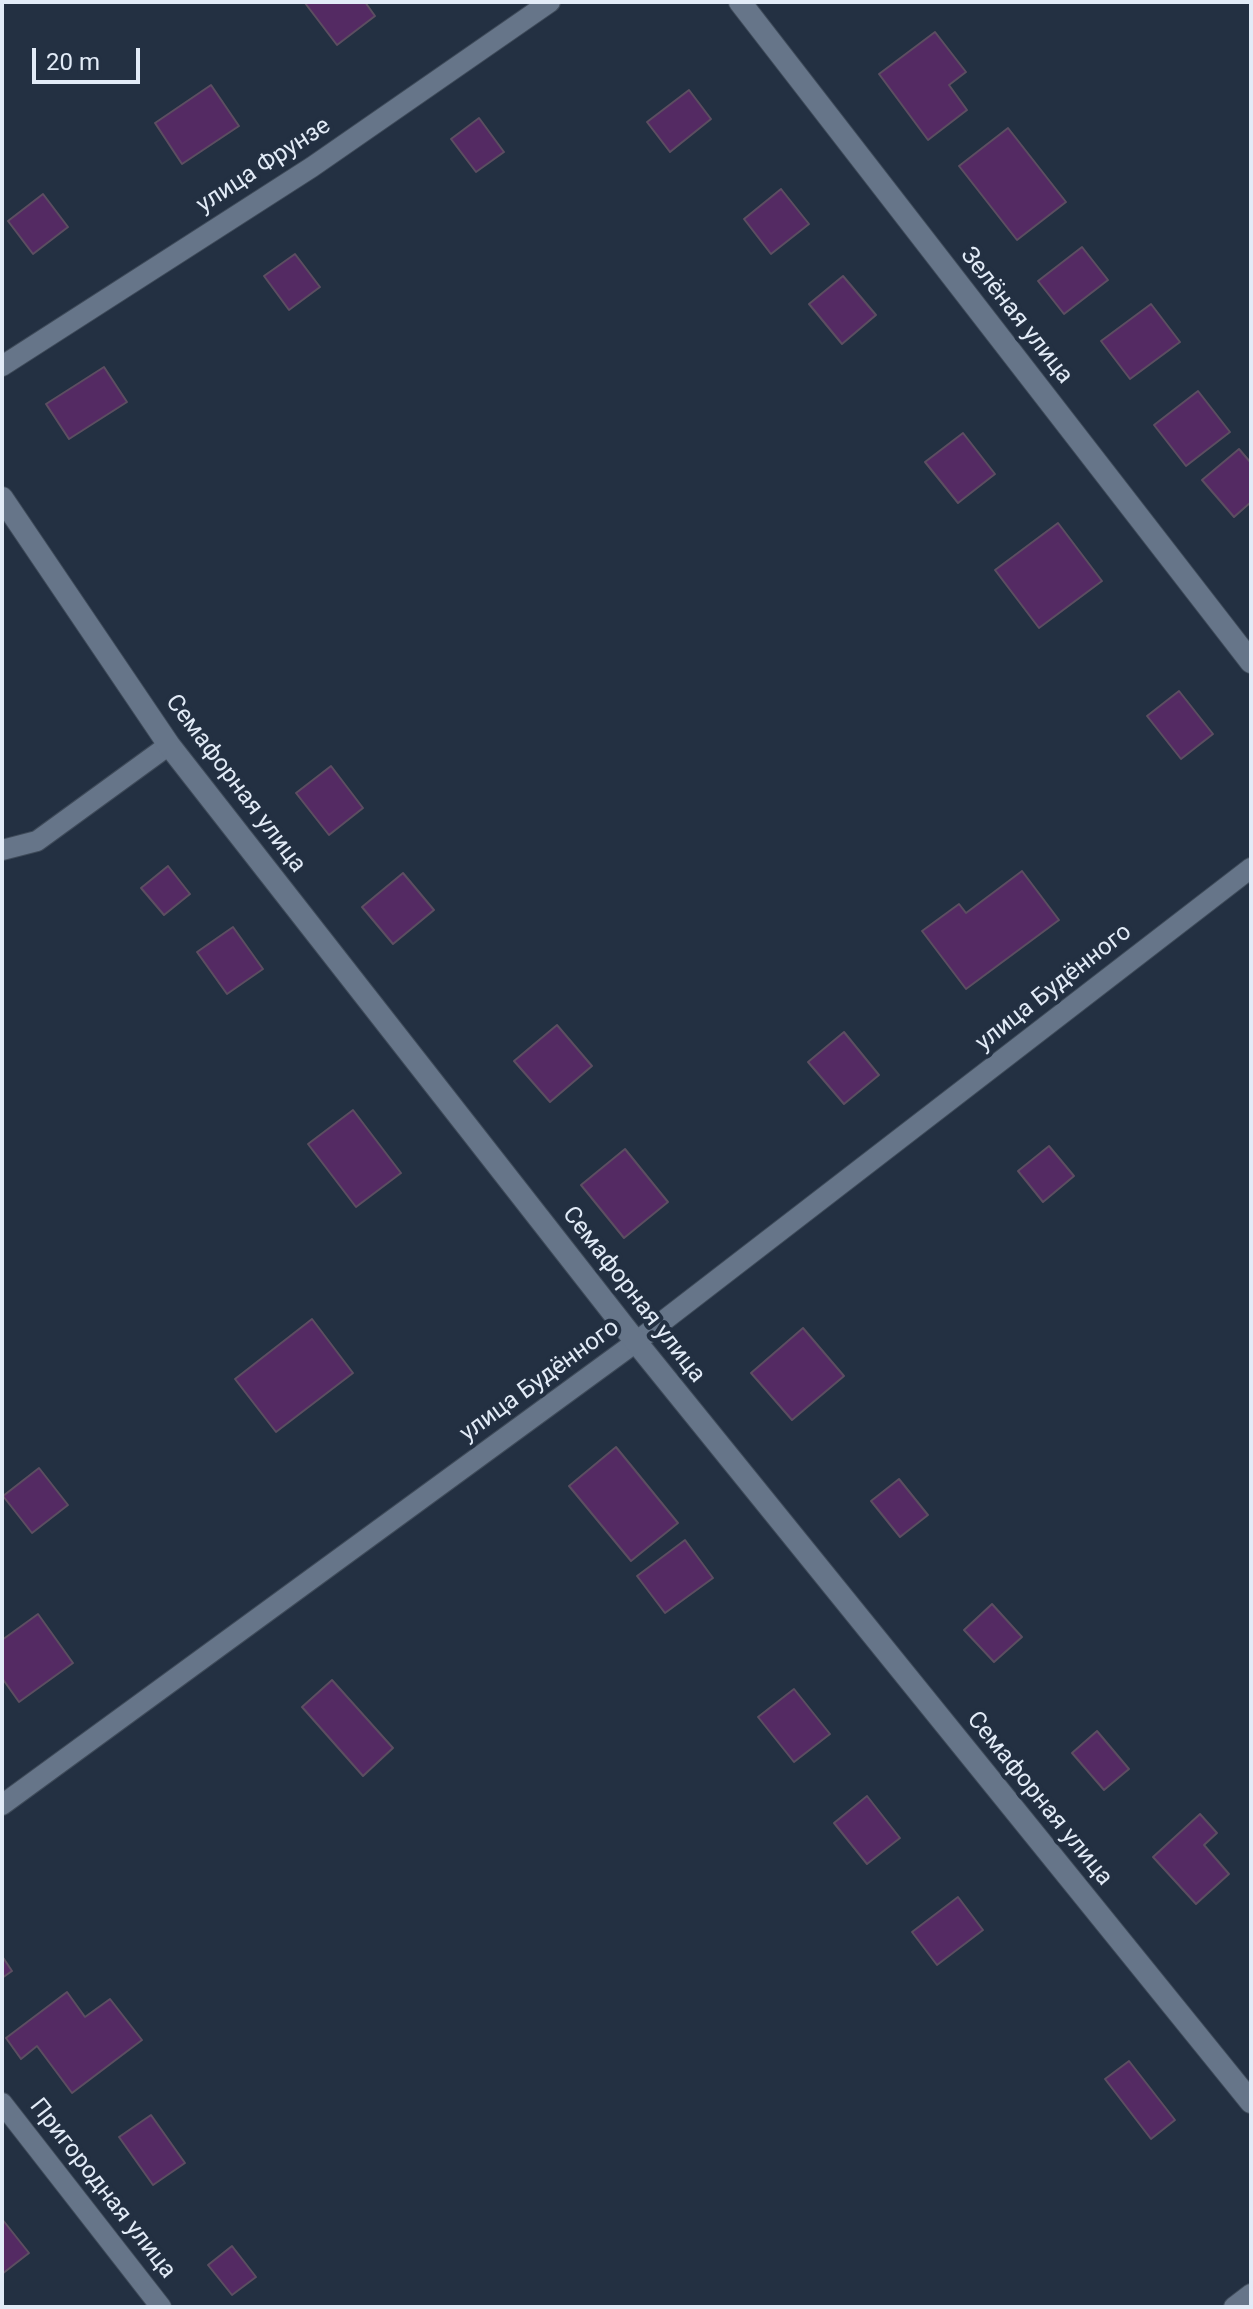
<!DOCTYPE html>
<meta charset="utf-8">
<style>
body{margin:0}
#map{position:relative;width:1253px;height:2309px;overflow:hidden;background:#233042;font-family:Roboto,sans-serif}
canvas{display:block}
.frame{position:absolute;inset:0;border:4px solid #e2ebf7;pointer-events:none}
.scale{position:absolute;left:32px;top:48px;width:108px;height:36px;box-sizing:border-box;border:4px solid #e2ebf7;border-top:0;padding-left:10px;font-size:24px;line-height:28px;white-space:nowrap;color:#e2ebf7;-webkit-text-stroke:6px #233042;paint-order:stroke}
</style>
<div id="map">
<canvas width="1253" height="2309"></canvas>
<div class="frame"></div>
<div class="scale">20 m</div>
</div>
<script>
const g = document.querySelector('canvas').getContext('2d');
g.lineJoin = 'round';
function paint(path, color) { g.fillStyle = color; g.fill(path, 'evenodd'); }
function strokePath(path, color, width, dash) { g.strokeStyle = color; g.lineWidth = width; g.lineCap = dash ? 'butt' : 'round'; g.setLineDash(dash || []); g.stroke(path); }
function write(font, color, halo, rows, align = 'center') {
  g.font = font + ' Roboto,sans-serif'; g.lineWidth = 8; g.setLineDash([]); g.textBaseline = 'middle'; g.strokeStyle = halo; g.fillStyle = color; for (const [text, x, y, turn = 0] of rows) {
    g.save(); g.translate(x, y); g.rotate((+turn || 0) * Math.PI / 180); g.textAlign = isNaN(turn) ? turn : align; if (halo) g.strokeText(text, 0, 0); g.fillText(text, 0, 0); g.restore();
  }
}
const building = new Path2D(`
 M 365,2 L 375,16 L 337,45 L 305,3 Z
 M 935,32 L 966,72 L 949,85 L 967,110 L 928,140 L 879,74 Z
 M 211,85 L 239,126 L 182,164 L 155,123 Z
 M 689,90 L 711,119 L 670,152 L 647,122 Z
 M 479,118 L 504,152 L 476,172 L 451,139 Z
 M 1008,128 L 1066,202 L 1017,240 L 959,166 Z
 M 781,189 L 809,224 L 771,254 L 744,219 Z
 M 43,194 L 68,227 L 33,254 L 8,221 Z
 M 1082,247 L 1108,280 L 1064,314 L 1038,281 Z
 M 295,254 L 320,287 L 289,310 L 264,276 Z
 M 843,276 L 876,315 L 842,344 L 809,304 Z
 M 1151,304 L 1180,342 L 1130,379 L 1101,341 Z
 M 104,367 L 127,402 L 69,439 L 46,404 Z
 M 1198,391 L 1230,432 L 1186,466 L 1154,425 Z
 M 963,433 L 995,474 L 958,503 L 925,462 Z
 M 1239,449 L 1251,463 L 1251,502 L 1234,517 L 1202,480 Z
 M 1058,523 L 1102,581 L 1039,628 L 995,570 Z
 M 1179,691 L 1213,734 L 1181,759 L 1147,716 Z
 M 331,766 L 363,808 L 329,835 L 296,793 Z
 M 168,866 L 190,894 L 164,915 L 141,888 Z
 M 1022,871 L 1059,920 L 966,989 L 922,931 L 959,904 L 966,913 Z
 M 403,873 L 434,910 L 393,944 L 362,907 Z
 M 233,927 L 263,969 L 227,994 L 197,952 Z
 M 557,1025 L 592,1066 L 550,1102 L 514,1061 Z
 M 844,1032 L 879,1075 L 844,1104 L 808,1062 Z
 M 353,1110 L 401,1173 L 356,1207 L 308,1144 Z
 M 1049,1146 L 1074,1176 L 1043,1202 L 1018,1171 Z
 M 625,1149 L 668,1202 L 624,1238 L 581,1185 Z
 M 312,1319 L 353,1373 L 276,1432 L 235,1379 Z
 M 803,1328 L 844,1376 L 792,1420 L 751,1373 Z
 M 616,1447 L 678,1523 L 631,1561 L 569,1486 Z
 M 39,1468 L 68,1505 L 32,1533 L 3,1496 Z
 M 899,1479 L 928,1515 L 900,1537 L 871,1501 Z
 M 685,1540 L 713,1578 L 665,1613 L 637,1576 Z
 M 992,1604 L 1022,1637 L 994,1662 L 964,1630 Z
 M 38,1614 L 73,1663 L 19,1702 L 2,1678 L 2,1640 Z
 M 332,1680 L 393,1748 L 363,1776 L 302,1707 Z
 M 794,1689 L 830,1734 L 794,1762 L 758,1717 Z
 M 1097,1731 L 1129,1769 L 1104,1790 L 1072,1753 Z
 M 867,1796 L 900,1838 L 867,1864 L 834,1823 Z
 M 1200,1814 L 1217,1833 L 1204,1845 L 1229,1874 L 1196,1904 L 1153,1857 Z
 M 958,1897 L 983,1930 L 937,1965 L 912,1932 Z
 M 2,1956 L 12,1971 L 2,1978 Z
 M 67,1992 L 85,2017 L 110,1999 L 142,2040 L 72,2093 L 37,2046 L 21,2059 L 6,2038 Z
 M 1129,2061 L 1175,2120 L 1151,2139 L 1105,2079 Z
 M 151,2115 L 185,2163 L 153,2185 L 119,2137 Z
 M 2,2219 L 29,2253 L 2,2274 Z
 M 232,2246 L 256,2277 L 232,2295 L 208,2265 Z`);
paint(building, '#542a63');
strokePath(building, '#5c4e61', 2);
const service = new Path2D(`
 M 2,366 L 312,167 L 550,2
 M 2,850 L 37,841 L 169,745
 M 2,1805 L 636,1342 L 1251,868
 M 2,2103 L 161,2307
 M 1234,2307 L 1251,2294`);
const minor = new Path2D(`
 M 740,2 L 1251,662
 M 2,498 L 169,745 L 636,1342 L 1251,2102`);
strokePath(service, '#3f4b5a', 22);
strokePath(minor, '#3f4b5a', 24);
strokePath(service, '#667589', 20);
strokePath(minor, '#667589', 22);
write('24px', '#e2ebf7', '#233042', [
 ["улица Фрунзе",264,166,-33],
 ["Зелёная улица",1016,316,52],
 ["Семафорная улица",235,784,53],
 ["улица Будённого",1054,988,-38],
 ["Семафорная улица",633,1295,52],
 ["улица Будённого",540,1381,-36],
 ["Семафорная улица",1039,1799,51],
 ["Пригородная улица",102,2189,52]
]);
</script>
